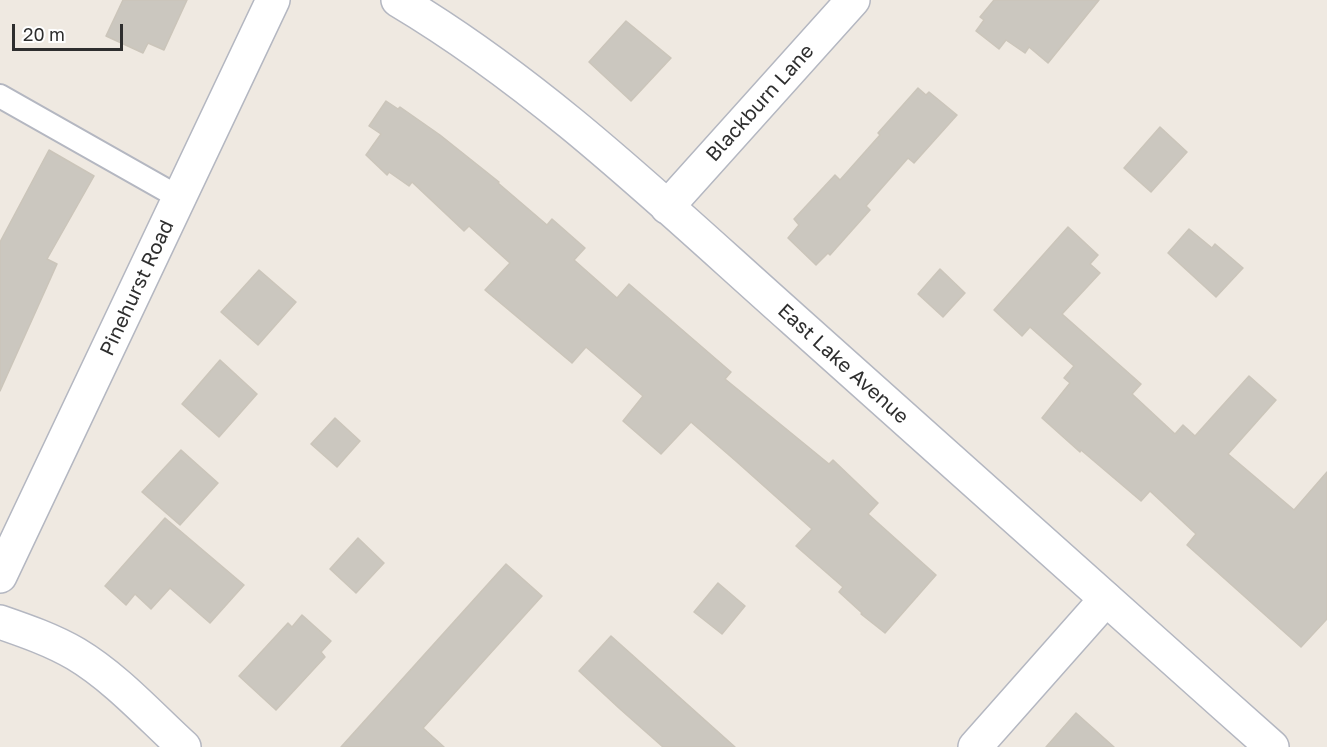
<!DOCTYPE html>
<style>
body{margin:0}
#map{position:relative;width:1327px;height:747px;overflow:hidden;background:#efe9e1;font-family:"Golos Text",sans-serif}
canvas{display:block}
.scale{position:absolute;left:12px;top:24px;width:111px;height:27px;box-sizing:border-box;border:3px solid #2e2e2e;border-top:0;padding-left:8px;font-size:18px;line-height:21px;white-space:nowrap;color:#2e2e2e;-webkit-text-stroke:4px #fff;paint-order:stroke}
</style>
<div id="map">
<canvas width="1327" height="747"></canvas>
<div class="scale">20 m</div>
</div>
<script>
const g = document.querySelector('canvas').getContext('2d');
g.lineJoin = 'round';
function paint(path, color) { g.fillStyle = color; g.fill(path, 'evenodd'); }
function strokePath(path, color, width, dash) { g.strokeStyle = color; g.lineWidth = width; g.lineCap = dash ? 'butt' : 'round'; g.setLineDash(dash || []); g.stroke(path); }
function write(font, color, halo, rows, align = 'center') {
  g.font = font + ' "Golos Text",sans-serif'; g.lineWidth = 4.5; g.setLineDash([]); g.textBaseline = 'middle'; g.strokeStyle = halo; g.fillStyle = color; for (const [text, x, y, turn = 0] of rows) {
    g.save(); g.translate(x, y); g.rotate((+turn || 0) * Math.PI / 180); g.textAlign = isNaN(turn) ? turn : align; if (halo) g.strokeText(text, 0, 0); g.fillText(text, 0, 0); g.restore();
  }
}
const building = new Path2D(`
 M 123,0 L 187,0 L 164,50 L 148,43 L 143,53 L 106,36 Z
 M 994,0 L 1099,0 L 1048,63 L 1029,47 L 1025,53 L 1006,40 L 999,49 L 976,31 L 984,20 L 980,17 Z
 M 626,21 L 671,58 L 631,101 L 589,62 Z
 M 918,88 L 926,95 L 929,92 L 957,115 L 914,163 L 908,158 L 866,206 L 870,210 L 830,255 L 828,253 L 816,265 L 788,238 L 799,225 L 794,219 L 835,175 L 840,180 L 880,135 L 878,133 Z
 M 386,101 L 398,109 L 400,107 L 440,135 L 499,182 L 498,183 L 547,225 L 552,219 L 585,248 L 574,260 L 617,298 L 629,284 L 731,372 L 725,379 L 829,464 L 833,460 L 878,503 L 868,514 L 936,575 L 885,633 L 861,614 L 862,613 L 839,592 L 843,587 L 796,546 L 812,529 L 737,462 L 691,422 L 661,454 L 623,421 L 643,396 L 586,347 L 572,363 L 485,290 L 510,263 L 469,226 L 464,231 L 412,182 L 409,186 L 389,172 L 387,175 L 366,155 L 381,134 L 369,126 Z
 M 1160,127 L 1187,152 L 1151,192 L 1124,168 Z
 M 49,150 L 94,176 L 47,259 L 57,264 L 0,391 L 0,242 Z
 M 1068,227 L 1098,255 L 1090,264 L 1100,273 L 1062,314 L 1141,384 L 1132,394 L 1175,434 L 1183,425 L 1195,436 L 1249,376 L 1276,400 L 1228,454 L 1294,510 L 1327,472 L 1327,619 L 1301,647 L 1187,545 L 1196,534 L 1150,491 L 1141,501 L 1081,450 L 1080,452 L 1042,418 L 1070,383 L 1064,378 L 1074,366 L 1030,327 L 1022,336 L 994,310 Z
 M 1189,229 L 1212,248 L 1215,244 L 1243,268 L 1216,297 L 1168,253 Z
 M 940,269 L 965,293 L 943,317 L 918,294 Z
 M 259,270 L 296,302 L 258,345 L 221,312 Z
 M 220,360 L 257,394 L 219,437 L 182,404 Z
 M 335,418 L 360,441 L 337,467 L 311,444 Z
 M 181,450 L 218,483 L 180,525 L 142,492 Z
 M 165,518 L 244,585 L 210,623 L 170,588 L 151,609 L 135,594 L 126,605 L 105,586 Z
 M 358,538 L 384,563 L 356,593 L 330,569 Z
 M 506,564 L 542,596 L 423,728 L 444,747 L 341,747 Z
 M 718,583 L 745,606 L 722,634 L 694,612 Z
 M 302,615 L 331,641 L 321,652 L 325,657 L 276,710 L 239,676 L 288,623 L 292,627 Z
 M 611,636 L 735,747 L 663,747 L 620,709 L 579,671 Z
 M 1076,713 L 1114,747 L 1046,747 Z`);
paint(building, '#cbc7bf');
strokePath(building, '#cbc5ba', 1.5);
const lane = new Path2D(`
 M 0,96 L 180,198`);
const street = new Path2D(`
 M 667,207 L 853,0
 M 0,576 L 273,0
 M 0,622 C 26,631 52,640 76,654 C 116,678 150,716 184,747
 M 975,747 L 1106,599`);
const secondary = new Path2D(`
 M 398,0 C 544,87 667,207 793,319 C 953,462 1112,605 1272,747`);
strokePath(lane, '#b4b7c1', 26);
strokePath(street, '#b4b7c1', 36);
strokePath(secondary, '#b4b7c1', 36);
strokePath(lane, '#fff', 22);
strokePath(street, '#fff', 33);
strokePath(secondary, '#fff', 33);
write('20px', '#2e2e2e', '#fff', [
 ["Blackburn Lane",760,103,-48],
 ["Pinehurst Road",137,288,-65],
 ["East Lake Avenue",843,364,42]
]);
</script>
